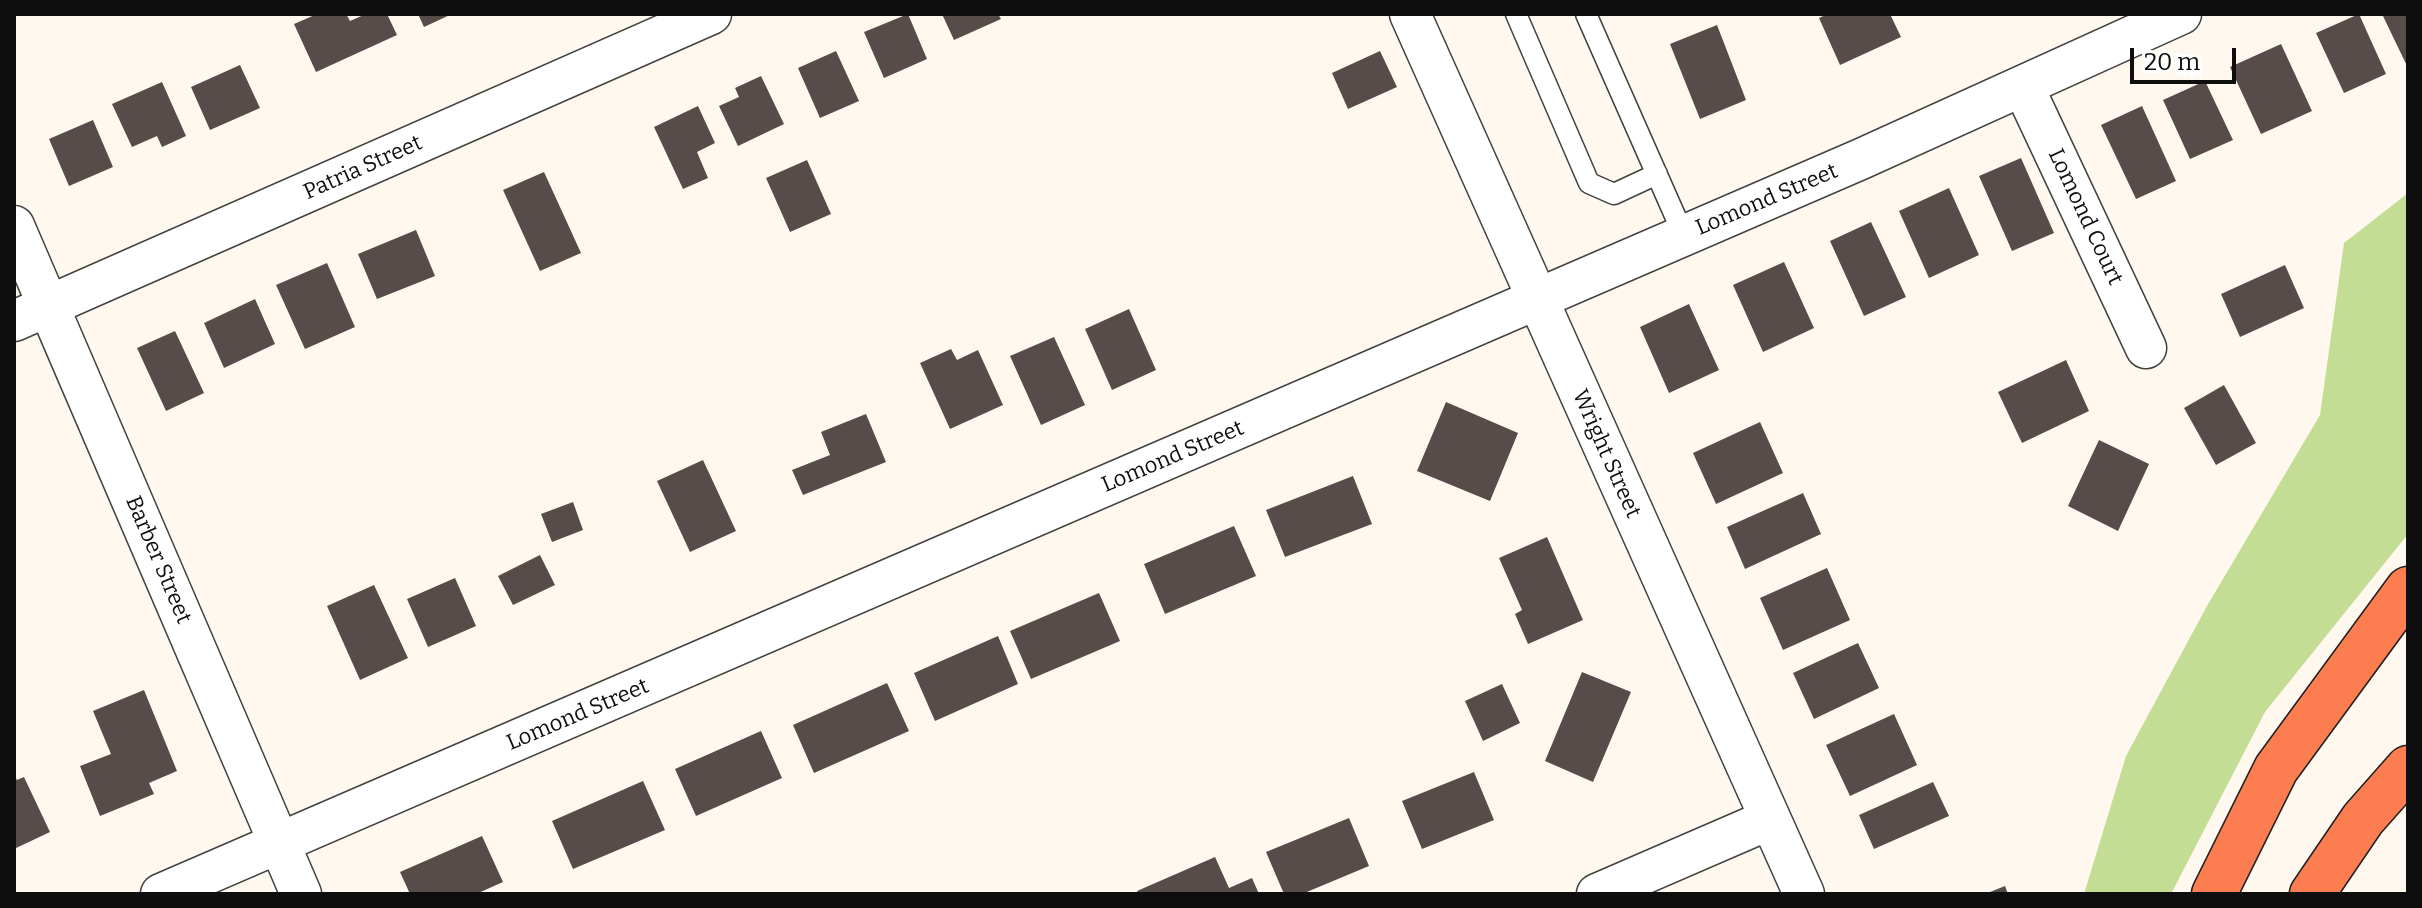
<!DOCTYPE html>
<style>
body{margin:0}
#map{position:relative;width:2422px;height:908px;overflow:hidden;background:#fff8ee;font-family:Bitter,serif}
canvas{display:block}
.frame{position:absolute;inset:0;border:16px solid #0e0e0e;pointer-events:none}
.scale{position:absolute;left:2130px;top:48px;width:106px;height:36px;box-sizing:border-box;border:4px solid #0e0e0e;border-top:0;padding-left:10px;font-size:24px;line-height:28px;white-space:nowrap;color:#0e0e0e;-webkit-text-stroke:6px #fff;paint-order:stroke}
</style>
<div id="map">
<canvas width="2422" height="908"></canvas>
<div class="frame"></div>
<div class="scale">20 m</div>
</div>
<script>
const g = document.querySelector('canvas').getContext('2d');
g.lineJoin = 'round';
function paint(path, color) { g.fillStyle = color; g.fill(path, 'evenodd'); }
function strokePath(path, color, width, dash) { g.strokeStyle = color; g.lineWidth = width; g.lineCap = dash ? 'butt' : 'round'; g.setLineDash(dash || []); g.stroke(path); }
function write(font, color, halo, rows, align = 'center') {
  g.font = font + ' Bitter,serif'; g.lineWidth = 8; g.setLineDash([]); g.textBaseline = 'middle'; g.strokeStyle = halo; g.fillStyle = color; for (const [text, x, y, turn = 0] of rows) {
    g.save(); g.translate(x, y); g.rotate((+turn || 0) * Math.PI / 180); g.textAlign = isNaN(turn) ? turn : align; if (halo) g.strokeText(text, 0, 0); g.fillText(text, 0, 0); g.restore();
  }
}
paint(new Path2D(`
 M 2408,193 L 2408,534 L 2265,712 L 2171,894 L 2084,894 L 2126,756 L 2207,606 L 2320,415 L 2344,243 Z`), '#c3dd94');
paint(new Path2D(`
 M 317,14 L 346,14 L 350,21 L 366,14 L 387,14 L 397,35 L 316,72 L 294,24 Z
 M 418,14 L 452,14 L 424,27 Z
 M 908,14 L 927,59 L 884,78 L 864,32 Z
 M 942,14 L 998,14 L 1001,19 L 954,40 Z
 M 1828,14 L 1890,14 L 1901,37 L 1840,65 L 1819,18 Z
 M 2359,14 L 2386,74 L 2344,93 L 2316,33 Z
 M 2382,14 L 2408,14 L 2408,68 Z
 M 1717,25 L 1746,100 L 1700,119 L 1670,44 Z
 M 2281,44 L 2312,111 L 2261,134 L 2230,67 Z
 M 836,51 L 859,101 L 820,118 L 798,68 Z
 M 1380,51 L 1397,87 L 1348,109 L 1332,73 Z
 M 240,65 L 260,108 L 210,130 L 191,87 Z
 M 761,76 L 784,124 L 738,146 L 719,106 L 739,97 L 735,88 Z
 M 2205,81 L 2233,140 L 2190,159 L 2163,100 Z
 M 162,82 L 186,136 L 162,147 L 157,136 L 132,147 L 112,104 Z
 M 698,106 L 715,143 L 697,152 L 708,178 L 683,189 L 654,127 Z
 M 2142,106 L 2176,181 L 2136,199 L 2101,125 Z
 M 93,120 L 113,167 L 69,186 L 49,139 Z
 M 2021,158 L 2054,233 L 2012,251 L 1979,176 Z
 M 807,160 L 831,214 L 790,232 L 766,178 Z
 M 544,172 L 581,253 L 540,271 L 503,190 Z
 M 1949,188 L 1979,255 L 1929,278 L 1899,211 Z
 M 1871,222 L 1906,297 L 1864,316 L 1830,241 Z
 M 416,230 L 435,276 L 377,299 L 358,254 Z
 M 1784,262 L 1814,328 L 1763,352 L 1733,285 Z
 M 327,263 L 355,327 L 305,349 L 276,285 Z
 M 2285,265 L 2304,308 L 2240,337 L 2221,294 Z
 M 255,299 L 275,344 L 224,368 L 204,323 Z
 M 1689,304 L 1719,370 L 1669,393 L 1640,327 Z
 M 1129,309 L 1156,370 L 1112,390 L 1085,329 Z
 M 175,331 L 204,393 L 166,411 L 137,348 Z
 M 1054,337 L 1085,405 L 1041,425 L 1010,356 Z
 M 951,349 L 957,360 L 978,350 L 1003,405 L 950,429 L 920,363 Z
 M 2066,360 L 2089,411 L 2022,443 L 1998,392 Z
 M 2224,385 L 2256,443 L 2216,465 L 2184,408 Z
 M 1446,402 L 1518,433 L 1490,501 L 1417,471 Z
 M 866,414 L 886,462 L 803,495 L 792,470 L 830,455 L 821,432 Z
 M 1760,422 L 1783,473 L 1716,504 L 1693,453 Z
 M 2099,440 L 2149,464 L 2118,531 L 2068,506 Z
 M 703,460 L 736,531 L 690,552 L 657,481 Z
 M 1353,476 L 1372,524 L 1285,557 L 1266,510 Z
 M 1803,493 L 1821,534 L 1745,569 L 1727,527 Z
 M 573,502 L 583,530 L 552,542 L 541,514 Z
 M 1234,526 L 1256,576 L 1165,614 L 1144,564 Z
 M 1547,537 L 1583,620 L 1528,644 L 1515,614 L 1522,610 L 1499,558 Z
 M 540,555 L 555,585 L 513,605 L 498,576 Z
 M 1827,568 L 1850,620 L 1783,650 L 1760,598 Z
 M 455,578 L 476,626 L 428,647 L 407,599 Z
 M 374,585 L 408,658 L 360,680 L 327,606 Z
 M 1099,593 L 1120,641 L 1031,679 L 1010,631 Z
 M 998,636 L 1018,684 L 935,721 L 914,673 Z
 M 1858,643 L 1879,688 L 1814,719 L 1793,673 Z
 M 1582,672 L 1631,692 L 1593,782 L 1545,761 Z
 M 887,683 L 909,731 L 814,773 L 793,725 Z
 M 1502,684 L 1520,723 L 1483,741 L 1465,701 Z
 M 144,690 L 177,771 L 149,783 L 154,794 L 100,816 L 80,766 L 111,754 L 93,711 Z
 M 1894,714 L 1917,765 L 1850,796 L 1826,745 Z
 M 761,731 L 782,778 L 696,816 L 675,769 Z
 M 1474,772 L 1494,820 L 1422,849 L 1402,801 Z
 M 14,775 L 17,780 L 24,777 L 50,832 L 14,849 Z
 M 643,781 L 665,830 L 573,869 L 552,821 Z
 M 1933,782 L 1949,816 L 1874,849 L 1859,815 Z
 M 1349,818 L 1369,866 L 1302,894 L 1284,894 L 1266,852 Z
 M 482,836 L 503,882 L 476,894 L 410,894 L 400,872 Z
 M 1215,857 L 1229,888 L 1252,878 L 1259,894 L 1139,894 L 1137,891 Z
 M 2005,886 L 2008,894 L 1985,894 Z`), '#574c49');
const service = new Path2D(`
 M 1516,14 L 1589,183 L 1614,194 L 1657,174
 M 1586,14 L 1684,236`);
const minor = new Path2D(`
 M 1410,14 L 1804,894
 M 2023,86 L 2146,348
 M 14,226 L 301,894
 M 14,321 L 711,14
 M 161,894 L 1861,159 L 2181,14
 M 1597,894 L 1768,820`);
const motorway = new Path2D(`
 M 2214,894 L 2276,769 L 2408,589
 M 2312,894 L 2363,819 L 2408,768`);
strokePath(service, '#414141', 23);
strokePath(minor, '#414141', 43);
strokePath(motorway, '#1f1f1f', 47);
strokePath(service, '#fff', 20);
strokePath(minor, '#fff', 40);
strokePath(motorway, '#fc7d4f', 44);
write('22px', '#0e0e0e', '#fff', [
 ["Patria Street",363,168,-24],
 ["Lomond Street",1767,200,-23],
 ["Lomond Court",2085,217,65],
 ["Wright Street",1606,454,66],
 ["Lomond Street",1173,457,-23],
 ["Barber Street",158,560,67],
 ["Lomond Street",578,715,-23]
]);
</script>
